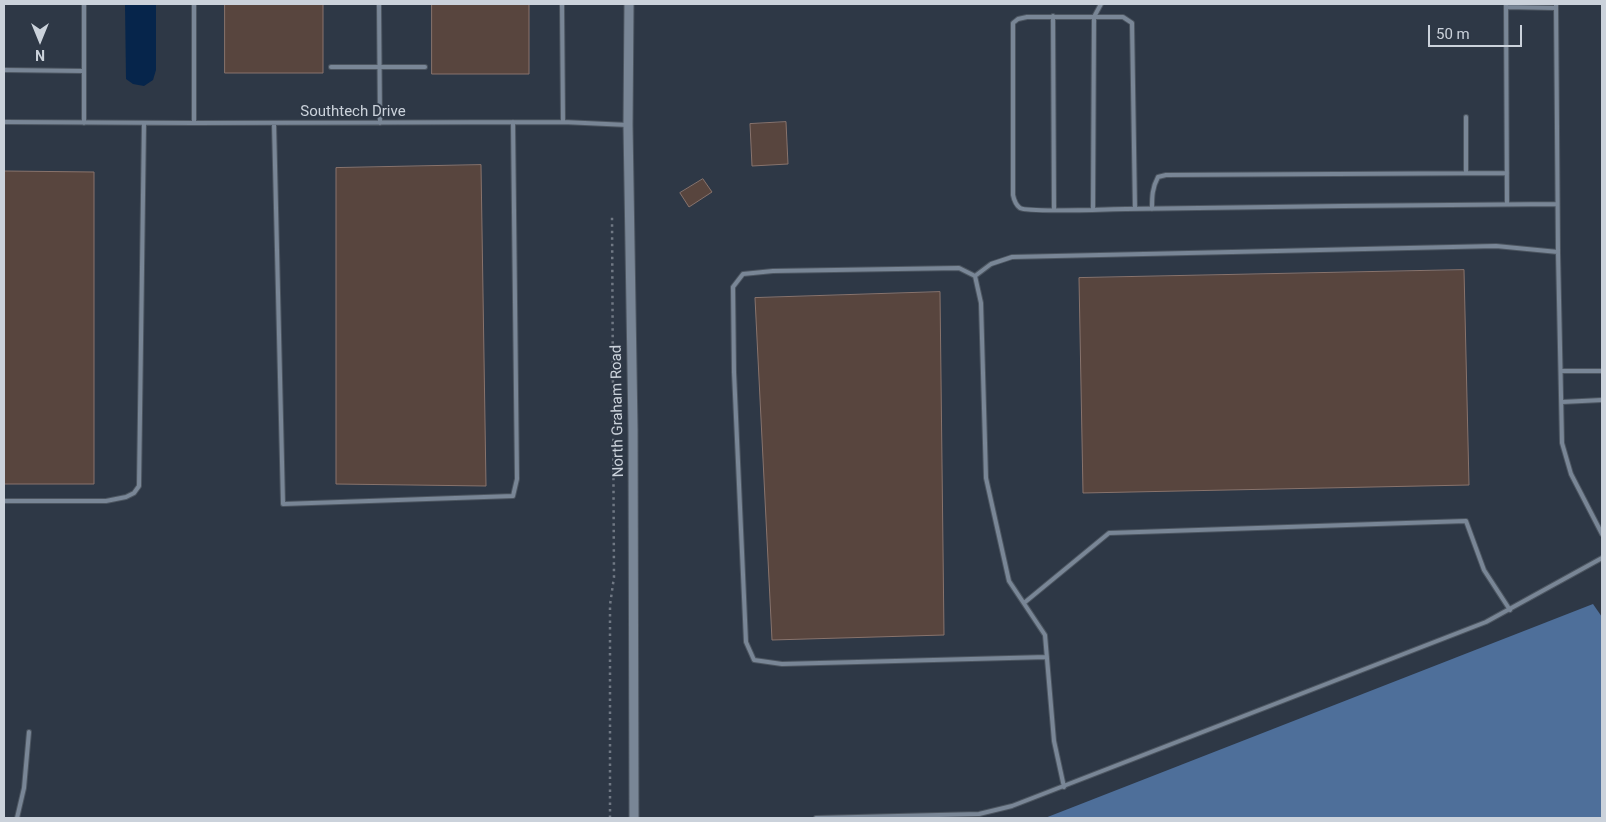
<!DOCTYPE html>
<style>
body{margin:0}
#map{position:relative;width:1606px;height:822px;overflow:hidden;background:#2e3846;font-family:Roboto,sans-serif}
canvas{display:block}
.frame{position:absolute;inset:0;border:5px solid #cbd2db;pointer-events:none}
.north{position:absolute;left:15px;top:15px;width:50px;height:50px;-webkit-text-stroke:4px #2e3846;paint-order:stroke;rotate:180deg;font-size:14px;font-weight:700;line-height:20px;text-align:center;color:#cbd2db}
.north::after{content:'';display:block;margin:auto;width:18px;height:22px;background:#cbd2db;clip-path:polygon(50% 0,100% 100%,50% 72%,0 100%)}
.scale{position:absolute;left:1428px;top:25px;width:94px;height:22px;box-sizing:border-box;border:2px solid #cbd2db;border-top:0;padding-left:6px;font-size:15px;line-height:18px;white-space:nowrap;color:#cbd2db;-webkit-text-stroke:4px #2e3846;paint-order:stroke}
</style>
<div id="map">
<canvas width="1606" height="822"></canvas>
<div class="frame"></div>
<div class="north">N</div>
<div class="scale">50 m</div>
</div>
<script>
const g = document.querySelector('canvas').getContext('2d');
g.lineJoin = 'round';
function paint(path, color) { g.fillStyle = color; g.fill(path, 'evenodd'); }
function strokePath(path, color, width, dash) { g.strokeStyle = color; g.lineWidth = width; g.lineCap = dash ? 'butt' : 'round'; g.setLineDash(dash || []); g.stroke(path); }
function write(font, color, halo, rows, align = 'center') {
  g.font = font + ' Roboto,sans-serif'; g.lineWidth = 4; g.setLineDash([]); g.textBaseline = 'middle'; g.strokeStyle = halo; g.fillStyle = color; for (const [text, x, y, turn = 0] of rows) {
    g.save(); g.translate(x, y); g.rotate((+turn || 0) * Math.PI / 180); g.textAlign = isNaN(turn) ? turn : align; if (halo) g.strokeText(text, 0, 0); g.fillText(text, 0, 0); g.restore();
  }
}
paint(new Path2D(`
 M 1593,604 L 1602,617 L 1602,818 L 1045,818 Z`), '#4e6f9a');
paint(new Path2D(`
 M 125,4 L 156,4 L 156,70 L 153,80 L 144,86 L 133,84 L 126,79 Z`), '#06254b');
const building = new Path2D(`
 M 225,4 L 323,4 L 323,73 L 225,73 Z
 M 432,4 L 529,4 L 529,74 L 432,74 Z
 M 786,122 L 788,164 L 752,166 L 750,124 Z
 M 481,165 L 486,486 L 336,484 L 336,168 Z
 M 4,171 L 94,172 L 94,484 L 4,484 Z
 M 703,179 L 712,192 L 689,207 L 680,193 Z
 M 1464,270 L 1469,485 L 1083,493 L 1079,278 Z
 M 940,292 L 944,635 L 772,640 L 755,298 Z`);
paint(building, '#58453e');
strokePath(building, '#88736c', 1);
const service = new Path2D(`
 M 84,4 L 84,123
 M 194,4 L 194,123
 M 379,4 L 380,123
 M 562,4 L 563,122
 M 1506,4 L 1507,204
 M 1556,4 L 1558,252 L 1562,443 L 1571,474 L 1602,534
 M 1506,7 L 1556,8
 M 1053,16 L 1054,210
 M 331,67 L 425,67
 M 4,70 L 84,71
 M 4,122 L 194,123 L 563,122 L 628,125
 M 274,123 L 283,504 L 513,496 L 517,479 L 513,122
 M 1466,173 L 1466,117
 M 1093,209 L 1094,17 L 1101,4
 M 1135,209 L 1132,23 L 1123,17 L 1027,17 L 1018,19 L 1013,23 L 1013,195 C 1014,200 1016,205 1020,208 C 1029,213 1110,209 1126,209 C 1270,207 1413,205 1557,204
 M 1152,209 C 1152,197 1152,188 1158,177 L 1166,175 L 1507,173
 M 975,276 L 991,264 L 1012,257 L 1496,246 L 1558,252
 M 1561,371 L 1602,371
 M 1562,402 L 1602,400
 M 4,501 L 106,501 L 126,497 L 134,493 L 139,486 L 144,123
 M 1024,603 L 1109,533 L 1466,521 L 1484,570 L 1510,610
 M 1047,657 L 782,664 L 754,660 L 746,642 L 734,372 L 733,287 L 743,274 L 773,271 L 959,268 L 975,276 L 981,303 L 986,478 L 1009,581 L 1045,635 L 1054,741 L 1064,787
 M 17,818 L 24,788 L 29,732
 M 816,818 L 979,814 L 1012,806 L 1486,622 L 1602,558`);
const tertiary = new Path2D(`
 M 629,4 L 628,125 L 633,429 L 634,818`);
strokePath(service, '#4c5560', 6);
strokePath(tertiary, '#4c5560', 11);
strokePath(new Path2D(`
 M 610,818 L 610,605 L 614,577 L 612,215`), '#707884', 2.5, [2.5, 4]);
strokePath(service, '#798696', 4);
strokePath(tertiary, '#798696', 9);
write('15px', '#cbd2db', '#2e3846', [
 ["Southtech Drive",353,112],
 ["North Graham Road",618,411,-91]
]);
</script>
